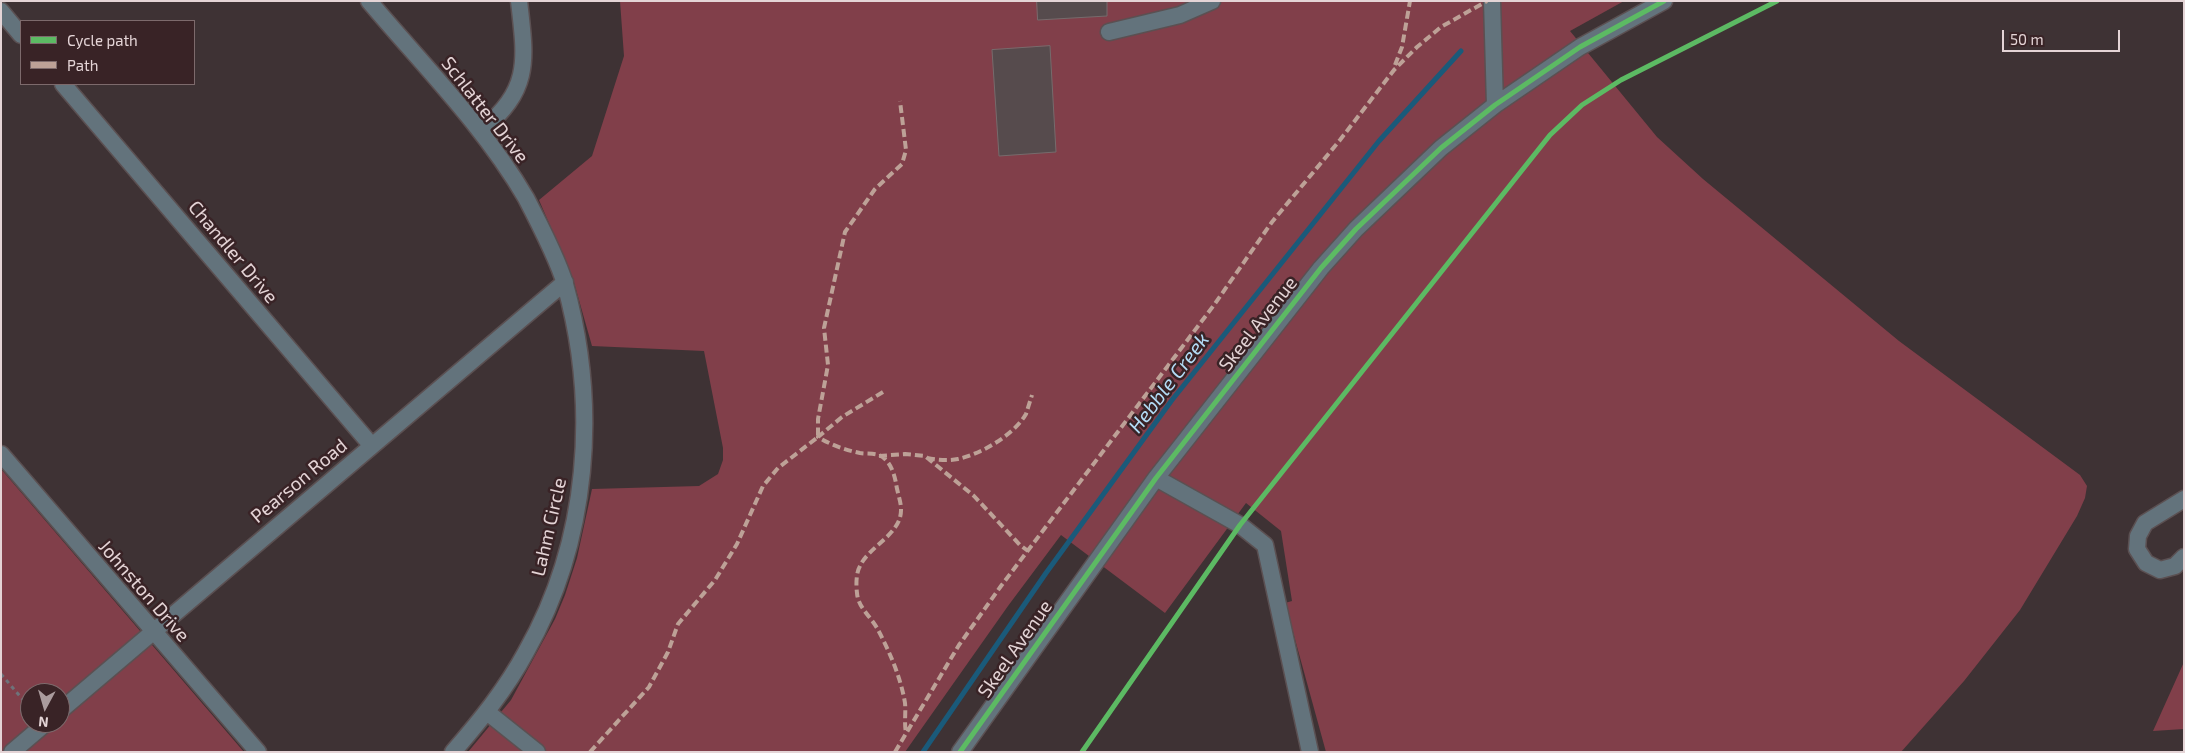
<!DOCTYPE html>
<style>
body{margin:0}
#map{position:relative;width:2185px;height:753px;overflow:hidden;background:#3e3234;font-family:"Exo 2",sans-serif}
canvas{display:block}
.frame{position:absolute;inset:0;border:2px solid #e4d4d6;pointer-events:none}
.legend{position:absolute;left:20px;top:20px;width:175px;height:65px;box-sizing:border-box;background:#392326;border:1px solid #7d6a6c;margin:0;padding:6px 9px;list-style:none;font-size:15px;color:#e4d4d6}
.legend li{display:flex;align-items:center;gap:10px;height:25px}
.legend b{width:25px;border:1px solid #7d6a6c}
.north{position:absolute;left:20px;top:683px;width:50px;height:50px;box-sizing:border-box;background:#392326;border:1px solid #7d6a6c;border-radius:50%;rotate:186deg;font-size:14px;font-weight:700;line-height:20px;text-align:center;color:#e4d4d6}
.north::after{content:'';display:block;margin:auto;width:18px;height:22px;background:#aa9b9d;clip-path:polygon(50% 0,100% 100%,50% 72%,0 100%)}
.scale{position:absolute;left:2002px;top:30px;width:118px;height:22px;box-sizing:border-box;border:2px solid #e4d4d6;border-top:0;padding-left:6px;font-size:15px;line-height:18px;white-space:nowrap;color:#e4d4d6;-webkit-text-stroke:4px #392326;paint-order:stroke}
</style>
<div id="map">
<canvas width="2185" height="753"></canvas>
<div class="frame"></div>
<ul class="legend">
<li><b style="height:6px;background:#5cba63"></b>Cycle path</li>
<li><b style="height:6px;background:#bda197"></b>Path</li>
</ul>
<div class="north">N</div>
<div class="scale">50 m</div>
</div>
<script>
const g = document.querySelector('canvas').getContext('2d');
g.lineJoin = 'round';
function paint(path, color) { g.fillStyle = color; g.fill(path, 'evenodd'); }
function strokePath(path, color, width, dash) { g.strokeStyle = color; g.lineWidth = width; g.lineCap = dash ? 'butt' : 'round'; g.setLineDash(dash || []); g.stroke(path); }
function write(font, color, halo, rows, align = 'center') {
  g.font = font + ' "Exo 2",sans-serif'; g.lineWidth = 5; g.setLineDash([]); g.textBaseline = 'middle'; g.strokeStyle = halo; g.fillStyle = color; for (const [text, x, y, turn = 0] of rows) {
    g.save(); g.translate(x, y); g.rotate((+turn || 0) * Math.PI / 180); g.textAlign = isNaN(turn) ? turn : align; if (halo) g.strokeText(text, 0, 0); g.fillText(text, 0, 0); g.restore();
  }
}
paint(new Path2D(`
 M 620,1 L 1624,1 L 1570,31 L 1657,137 L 1703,179 L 1899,341 L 2080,475 L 2087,486 L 2085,498 L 2077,516 L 2020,610 L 1964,681 L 1901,752 L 1326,752 L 1285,603 L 1292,601 L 1281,531 L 1246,503 L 1165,613 L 1061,535 L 1008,606 L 905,752 L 468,752 L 511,700 L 555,619 L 565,595 L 577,558 L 592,489 L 699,486 L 718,474 L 723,460 L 723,448 L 704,351 L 592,346 L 573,279 L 539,200 L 592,156 L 624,56 Z
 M 1,469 L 244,752 L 1,752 ZM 30,693 L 60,693 L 60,723 L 30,723 Z
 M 2184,662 L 2184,729 L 2153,731 Z`), '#813f4a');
strokePath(new Path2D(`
 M 923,752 L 1046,573 L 1172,400 L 1379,141 L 1461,51`), '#1a5a7a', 5);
const building = new Path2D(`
 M 1037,1 L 1107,1 L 1107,16 L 1038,20 Z
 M 1050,46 L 1056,152 L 999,156 L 992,50 Z`);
paint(building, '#564b4d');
strokePath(building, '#766b6c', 1);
const minor = new Path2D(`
 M 369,1 C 423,65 484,126 526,198 C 538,221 558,260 565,284 C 599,406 589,541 526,652 C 506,689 480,721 453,752
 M 1492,1 L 1495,105
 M 1,11 L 21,35
 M 1109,32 L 1180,15 L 1212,1
 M 63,84 L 372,446
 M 481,131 C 531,89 526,62 519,1
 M 1,454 L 258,752
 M 1156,478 L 1240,525 L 1265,545 L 1310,752
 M 2184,499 L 2145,523 L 2138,536 L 2137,549 L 2146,563 L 2160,570 L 2175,566 L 2184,557
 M 60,711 L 565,282
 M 487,712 L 537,752
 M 12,752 L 46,723
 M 960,752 L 1156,478 L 1321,268 L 1356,229 L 1441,148 L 1495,105 L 1580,47 L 1664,1`);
strokePath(minor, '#5b5052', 19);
strokePath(new Path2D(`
 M 1,674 L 30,708`), '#6e737a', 3, [4, 4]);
strokePath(minor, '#63737c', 16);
strokePath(new Path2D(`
 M 1395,65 L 1402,47 L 1410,1
 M 883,392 L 842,417 L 818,437 C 831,445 845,450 860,453 C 866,454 873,453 879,455 C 890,460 894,473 896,483 C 897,492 901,501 901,509 C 902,534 869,546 860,566 C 856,573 856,585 857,593 C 858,607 870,616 877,628 C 889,650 901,678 905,703 C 906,713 904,722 906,733
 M 879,456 L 905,454 L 925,456 L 974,496 L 1020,545 L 1028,551
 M 927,458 C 937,460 948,461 958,459 C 981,454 1014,435 1026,414 C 1028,408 1030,401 1032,395
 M 590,752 L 649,687 L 668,652 L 678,624 L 715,580 L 737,544 L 763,486 L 778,468 L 818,437 L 818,419 L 828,365 L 824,328 L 845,232 L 875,189 L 902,164 L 906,150 L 900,101
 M 895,752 L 959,645 L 1001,586 L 1214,305 L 1272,222 L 1340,140 L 1394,70 L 1417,47 L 1441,27 L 1487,1`), '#bda197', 4, [8, 4]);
strokePath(new Path2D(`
 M 960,752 L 1156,478 L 1321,268 L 1356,229 L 1441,148 L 1495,105 L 1580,47 L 1664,1
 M 1082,752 L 1240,525 L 1550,135 L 1582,105 L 1621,80 L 1777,1`), '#5cba63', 5);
write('19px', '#e4d4d6', '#392326', [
 ["Schlatter Drive",485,110,52],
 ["Chandler Drive",233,252,50],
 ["Skeel Avenue",1258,324,-52],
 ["Pearson Road",299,481,-40],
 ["Lahm Circle",549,527,-77],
 ["Johnston Drive",144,591,49],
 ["Skeel Avenue",1015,649,-55]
]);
write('italic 20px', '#b3dcf6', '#392326', [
 ["Hebble Creek",1169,383,-53]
]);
</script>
